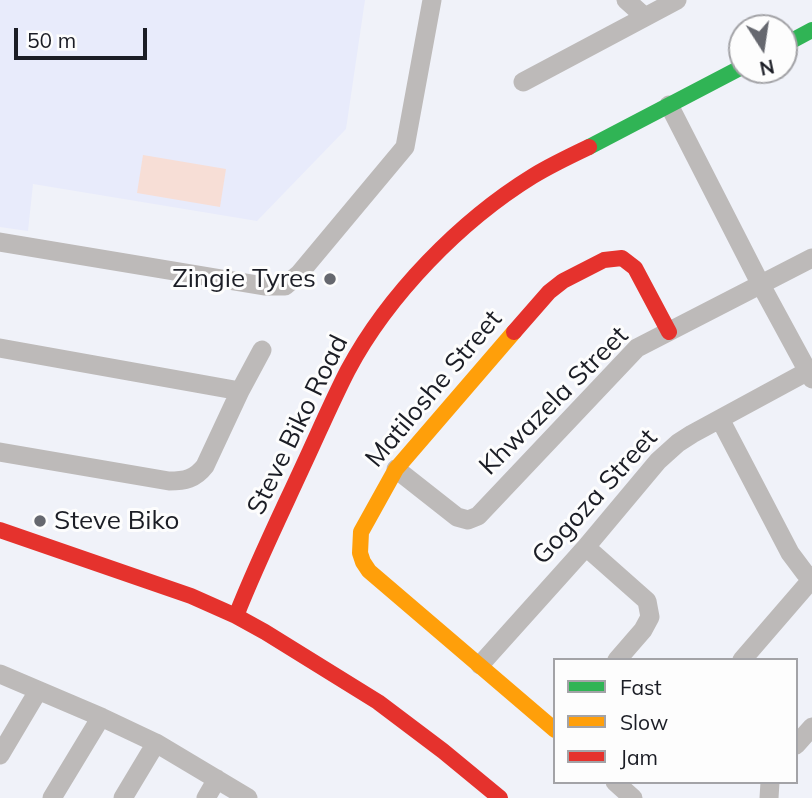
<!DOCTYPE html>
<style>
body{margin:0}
#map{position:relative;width:812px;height:798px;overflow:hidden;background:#f0f2f9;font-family:Mulish,sans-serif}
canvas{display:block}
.legend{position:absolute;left:553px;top:658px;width:245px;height:126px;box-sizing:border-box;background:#fdfdfd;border:2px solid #a3a3a7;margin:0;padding:9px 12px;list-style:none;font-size:21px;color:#1b1d25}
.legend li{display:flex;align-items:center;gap:14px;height:35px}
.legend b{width:35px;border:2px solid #a3a3a7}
.north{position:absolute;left:728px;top:14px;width:70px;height:70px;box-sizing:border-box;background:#fdfdfd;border:2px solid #a3a3a7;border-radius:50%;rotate:168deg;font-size:19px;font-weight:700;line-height:28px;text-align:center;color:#1b1d25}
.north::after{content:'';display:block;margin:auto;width:24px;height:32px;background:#66686f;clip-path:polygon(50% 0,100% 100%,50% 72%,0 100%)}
.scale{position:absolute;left:14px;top:28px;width:133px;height:32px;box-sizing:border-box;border:4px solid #1b1d25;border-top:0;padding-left:9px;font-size:21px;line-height:24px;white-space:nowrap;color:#1b1d25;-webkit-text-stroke:5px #fdfdfd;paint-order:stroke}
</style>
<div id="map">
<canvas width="812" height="798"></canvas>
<ul class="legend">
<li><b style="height:9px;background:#30b455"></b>Fast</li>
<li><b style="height:9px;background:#ff9f0a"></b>Slow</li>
<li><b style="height:9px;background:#e5322d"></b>Jam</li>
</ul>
<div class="north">N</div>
<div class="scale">50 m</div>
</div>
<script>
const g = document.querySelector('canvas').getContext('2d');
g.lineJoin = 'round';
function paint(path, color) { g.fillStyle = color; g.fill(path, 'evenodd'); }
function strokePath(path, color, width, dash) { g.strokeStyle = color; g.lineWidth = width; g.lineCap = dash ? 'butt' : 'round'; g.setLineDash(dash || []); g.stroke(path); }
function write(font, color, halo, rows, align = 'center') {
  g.font = font + ' Mulish,sans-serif'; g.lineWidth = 6; g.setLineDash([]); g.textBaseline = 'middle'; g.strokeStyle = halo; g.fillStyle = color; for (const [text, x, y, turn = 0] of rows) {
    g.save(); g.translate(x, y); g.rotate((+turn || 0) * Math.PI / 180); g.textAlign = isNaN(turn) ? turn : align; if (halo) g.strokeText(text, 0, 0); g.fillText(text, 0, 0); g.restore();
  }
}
paint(new Path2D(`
 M 0,0 L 365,0 L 346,129 L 257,221 L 33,184 L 28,231 L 0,227 Z`), '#e8ebfb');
paint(new Path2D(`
 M 143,155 L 226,169 L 220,207 L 137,193 Z`), '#f7ded6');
strokePath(new Path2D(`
 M 626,0 L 645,17
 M 523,82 L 677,0
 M 669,105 L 761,285 L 812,379
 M 0,242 L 264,286 L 285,286 L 299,274 L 405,147 L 432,0
 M 0,348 L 240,391
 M 720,419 L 790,553 L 805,573 L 812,578
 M 0,452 L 169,481 C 185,481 195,479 205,466 L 240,391 L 262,350
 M 396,469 L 457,517 L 468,520 L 478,516 L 637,348 L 812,258
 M 586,547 L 647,601 L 650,617 L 643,630 L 617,660
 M 742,660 L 812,579
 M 480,665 L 586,547 L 658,461 L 678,443 L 692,434 L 808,371
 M 0,674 L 101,717 L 156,743 L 248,798
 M 796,745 L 812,727
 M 0,755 L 38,691
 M 615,782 L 633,798
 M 52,798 L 101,717
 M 123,798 L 156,743
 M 206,798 L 217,779
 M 769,798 L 770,782`), '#bdbab9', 19);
strokePath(new Path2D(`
 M 784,45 L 812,30
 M 589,147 L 742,67`), '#30b455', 16);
strokePath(new Path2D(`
 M 514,332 L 396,469 L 361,532 L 360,553 L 363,562 L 369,571 L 555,730`), '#ff9f0a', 16);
strokePath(new Path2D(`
 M 514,332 L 549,292 L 563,281 L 604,260 L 622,258 L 635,268 L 669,332
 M 0,530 L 191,596 L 236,616 L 265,632 L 378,702 L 443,751 L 500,798
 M 236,616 C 256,565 280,516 303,466 C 318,434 332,401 348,370 C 388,295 460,221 533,176 C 551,165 570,156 589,147`), '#e5322d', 16);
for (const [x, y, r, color] of [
 [330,279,7,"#66686f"],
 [40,521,7,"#66686f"]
]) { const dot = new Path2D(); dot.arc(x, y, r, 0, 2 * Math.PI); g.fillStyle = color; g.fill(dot); strokePath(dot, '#fdfdfd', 2.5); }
write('26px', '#1b1d25', '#fdfdfd', [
 ["Zingie Tyres",316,279],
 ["Steve Biko",54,521,"left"]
], 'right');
write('26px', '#1b1d25', '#fdfdfd', [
 ["Matiloshe Street",434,389,-50],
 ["Khwazela Street",554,401,-45],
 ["Steve Biko Road",298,425,-64],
 ["Gogoza Street",595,497,-48]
]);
</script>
